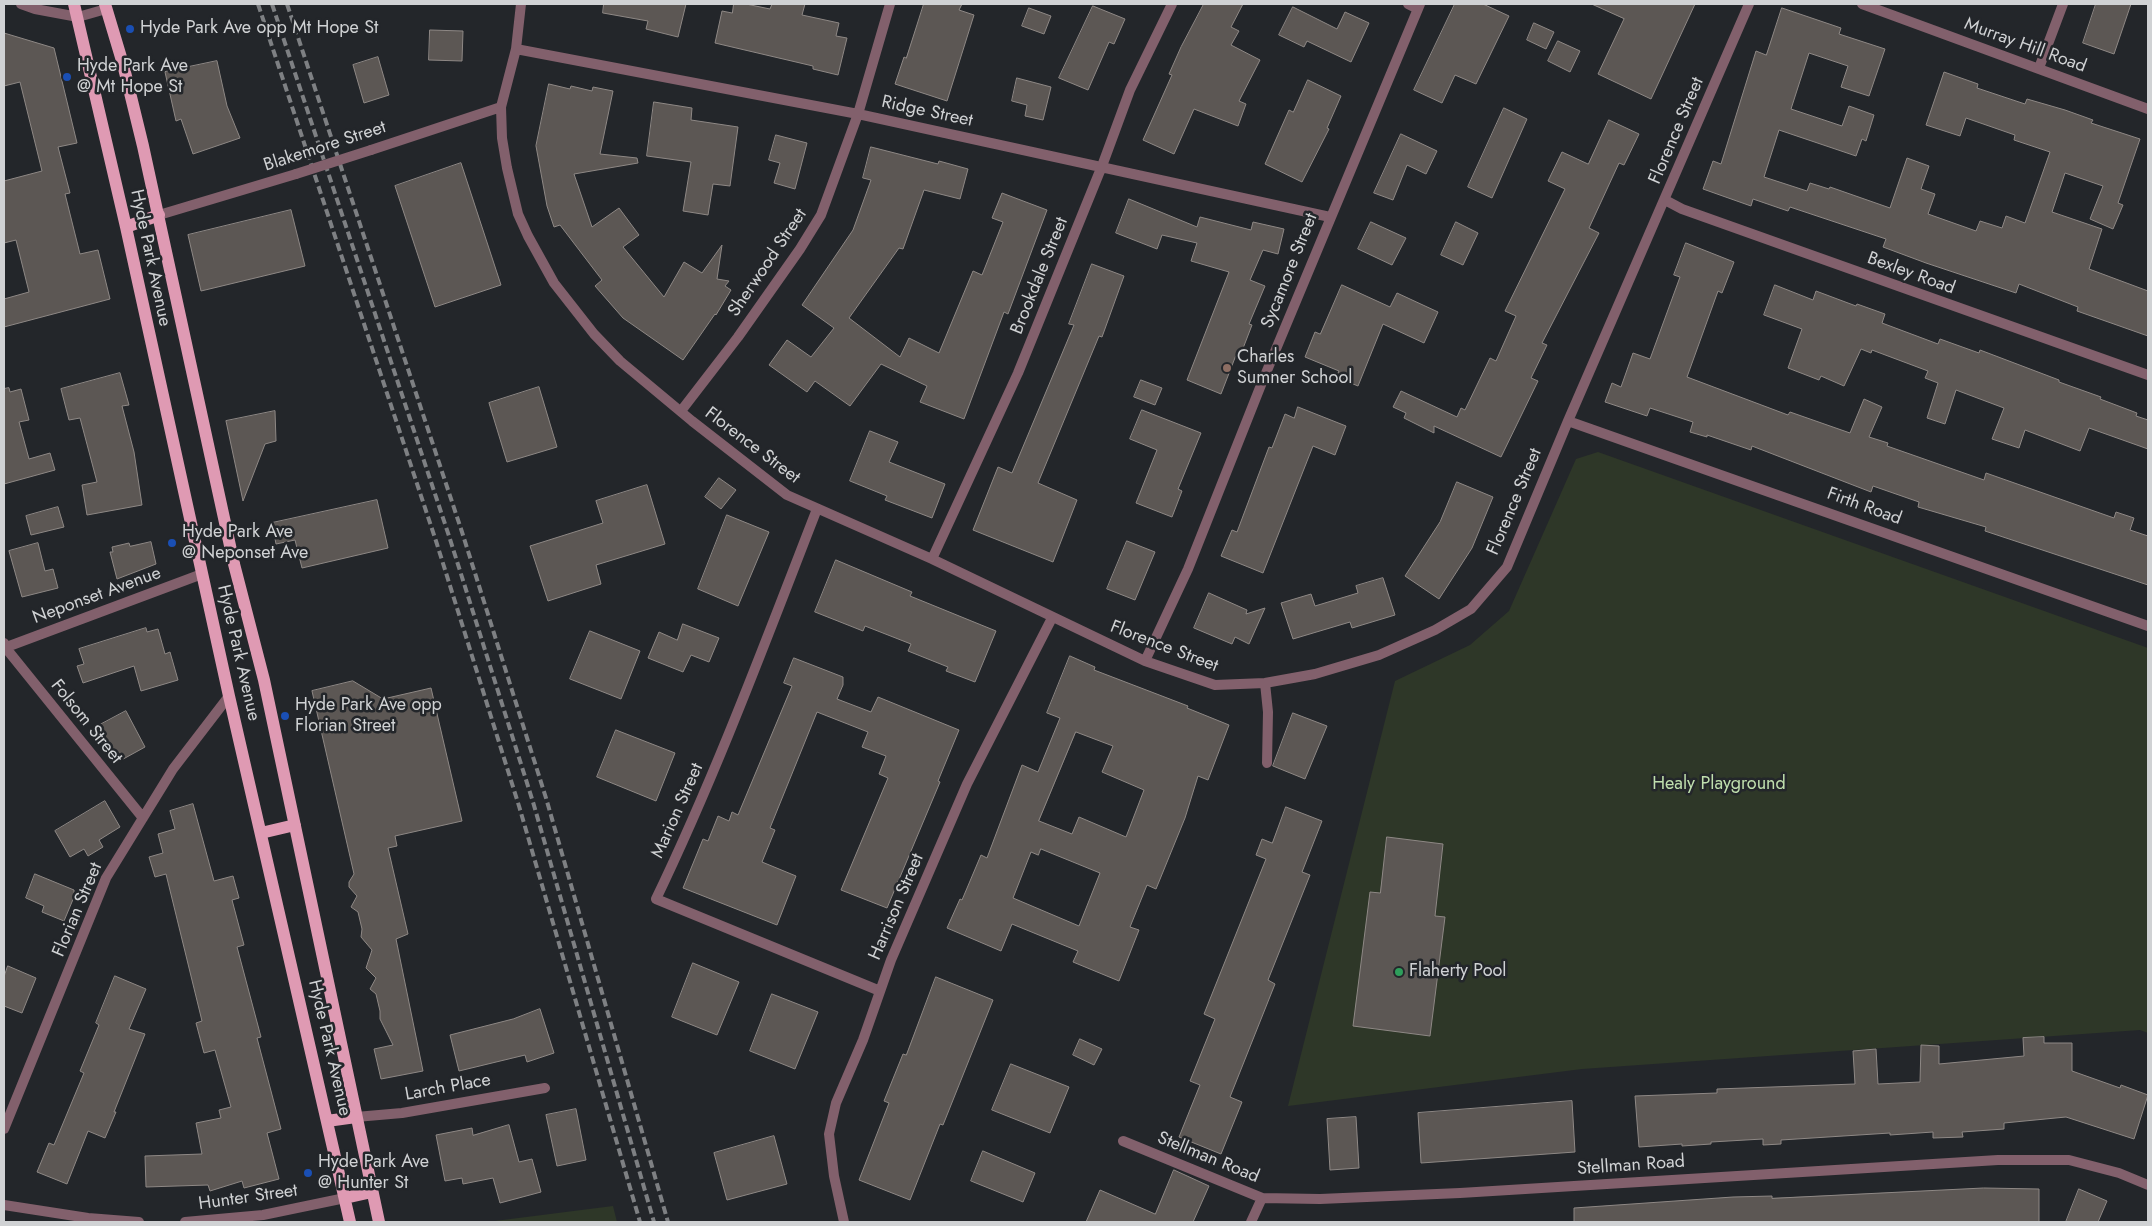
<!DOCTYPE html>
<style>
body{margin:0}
#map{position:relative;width:2152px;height:1226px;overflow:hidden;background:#23262a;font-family:Jost,sans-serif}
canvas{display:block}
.frame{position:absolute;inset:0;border:5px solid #d0d2d4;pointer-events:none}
</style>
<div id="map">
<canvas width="2152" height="1226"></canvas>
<div class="frame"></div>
</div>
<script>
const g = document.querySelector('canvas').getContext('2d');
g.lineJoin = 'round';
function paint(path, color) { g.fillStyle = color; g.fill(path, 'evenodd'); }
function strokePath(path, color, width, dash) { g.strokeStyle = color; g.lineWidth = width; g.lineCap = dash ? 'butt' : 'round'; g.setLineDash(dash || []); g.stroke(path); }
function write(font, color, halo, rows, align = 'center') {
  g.font = font + ' Jost,sans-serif'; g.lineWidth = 5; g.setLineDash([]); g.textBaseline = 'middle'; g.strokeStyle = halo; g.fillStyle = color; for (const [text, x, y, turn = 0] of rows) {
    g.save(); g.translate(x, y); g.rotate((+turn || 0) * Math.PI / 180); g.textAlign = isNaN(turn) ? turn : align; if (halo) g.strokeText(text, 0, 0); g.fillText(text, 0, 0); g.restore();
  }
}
paint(new Path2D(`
 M 1598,452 L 2148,648 L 2148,1033 L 2140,1030 L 1582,1069 L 1288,1106 L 1395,681 L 1470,645 L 1509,611 L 1576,459 Z
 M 613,1206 L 617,1222 L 487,1222 Z`), '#2e3728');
const building = new Path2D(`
 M 604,4 L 686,4 L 678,37 L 646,29 L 648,21 L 603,13 Z
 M 734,4 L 746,4 L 770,9 L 772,4 L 805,4 L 802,15 L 839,23 L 836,36 L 847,38 L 838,75 L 813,69 L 813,66 L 715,43 L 722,11 L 732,13 Z
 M 924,4 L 962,4 L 959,10 L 974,15 L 947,101 L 895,84 L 904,57 L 906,58 Z
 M 1204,4 L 1243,4 L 1231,27 L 1239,31 L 1231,45 L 1260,60 L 1239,101 L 1246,104 L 1238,126 L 1194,109 L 1174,154 L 1143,140 L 1172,75 L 1169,74 L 1181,47 Z
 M 1455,4 L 1483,4 L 1509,16 L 1476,84 L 1455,75 L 1442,103 L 1414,90 Z
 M 1592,4 L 1695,4 L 1651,99 L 1598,74 L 1624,19 Z
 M 2096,4 L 2131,4 L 2114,54 L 2083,43 Z
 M 1093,6 L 1125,19 L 1114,44 L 1109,42 L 1088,90 L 1059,78 Z
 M 1293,7 L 1337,29 L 1345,12 L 1369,23 L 1351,62 L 1307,41 L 1304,47 L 1279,35 Z
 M 1029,8 L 1051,16 L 1044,34 L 1022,26 Z
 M 1782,8 L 1841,28 L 1839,34 L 1885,49 L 1869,96 L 1841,87 L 1848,66 L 1809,53 L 1791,109 L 1842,126 L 1849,106 L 1874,115 L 1866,141 L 1862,139 L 1856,156 L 1779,130 L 1764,177 L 1807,191 L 1810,183 L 1829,189 L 1830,187 L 1890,208 L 1907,158 L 1929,166 L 1921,189 L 1935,194 L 1928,214 L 1976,231 L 1980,221 L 2002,228 L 2006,216 L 2025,223 L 2050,152 L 2014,140 L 2015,135 L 1966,118 L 1960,136 L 1926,125 L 1944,72 L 1978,84 L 1977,88 L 2025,104 L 2027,99 L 2065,110 L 2093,120 L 2091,123 L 2140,139 L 2118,203 L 2123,205 L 2113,229 L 2090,219 L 2103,186 L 2065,173 L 2052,212 L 2102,229 L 2089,269 L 2148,291 L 2148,336 L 2077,311 L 2078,307 L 2019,284 L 2016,293 L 1926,263 L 1883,247 L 1886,239 L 1790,207 L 1788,211 L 1753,199 L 1751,206 L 1703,189 L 1713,161 L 1721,164 L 1756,51 L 1766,55 Z
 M 1534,23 L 1554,32 L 1546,49 L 1527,40 Z
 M 430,30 L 463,31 L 462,61 L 429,60 Z
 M 4,33 L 54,48 L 77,143 L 58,147 L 70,193 L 65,194 L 80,254 L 98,250 L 110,299 L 4,327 L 4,299 L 29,292 L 16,240 L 4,243 L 4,181 L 42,171 L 20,82 L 4,86 Z
 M 1558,41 L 1580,51 L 1570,72 L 1548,61 Z
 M 378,57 L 389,95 L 364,103 L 353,65 Z
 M 217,61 L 227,106 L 240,138 L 193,154 L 181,119 L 176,121 L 165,72 Z
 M 1017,78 L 1051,87 L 1043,120 L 1025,116 L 1027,105 L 1012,101 Z
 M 1308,80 L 1341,96 L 1327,128 L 1329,129 L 1302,182 L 1265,164 L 1289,110 L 1293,112 Z
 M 549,84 L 570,89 L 571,86 L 592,91 L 593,87 L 613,91 L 600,154 L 637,158 L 638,163 L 574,174 L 592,227 L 619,208 L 639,235 L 623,247 L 664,297 L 684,262 L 702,273 L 722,245 L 717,279 L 729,281 L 725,286 L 731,290 L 716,315 L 715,314 L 683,360 L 623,318 L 595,286 L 602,280 L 560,225 L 554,227 L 547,206 L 536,146 Z
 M 654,102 L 692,108 L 691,120 L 738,127 L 730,186 L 713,184 L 708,215 L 683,211 L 691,162 L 647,156 Z
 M 1504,108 L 1527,119 L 1492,198 L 1468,187 Z
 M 1609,120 L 1639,134 L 1624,165 L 1619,163 L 1589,228 L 1599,233 L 1542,343 L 1547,345 L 1531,378 L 1538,381 L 1501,457 L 1434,426 L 1434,433 L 1404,418 L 1406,413 L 1393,407 L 1401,391 L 1457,417 L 1461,408 L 1465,410 L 1490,358 L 1496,361 L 1516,316 L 1505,311 L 1565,189 L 1548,181 L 1562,152 L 1588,164 Z
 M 1401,134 L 1437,151 L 1426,174 L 1407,165 L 1393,200 L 1374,193 Z
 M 776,135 L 807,143 L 795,189 L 774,183 L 780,163 L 769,160 Z
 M 871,147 L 938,164 L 939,161 L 968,169 L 960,199 L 924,190 L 903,249 L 899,248 L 849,318 L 900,357 L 909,338 L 939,353 L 973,271 L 982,275 L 1003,222 L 992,218 L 1002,193 L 1047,210 L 1008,314 L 1004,312 L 964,419 L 920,402 L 927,386 L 881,364 L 850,406 L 815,381 L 807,392 L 769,365 L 787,340 L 811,357 L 834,328 L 802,305 L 853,230 L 871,180 L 863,178 Z
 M 461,163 L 501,285 L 435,307 L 395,186 Z
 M 1129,199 L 1197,227 L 1200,217 L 1251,230 L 1253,222 L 1284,229 L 1278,254 L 1263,250 L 1250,280 L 1265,286 L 1249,324 L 1252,325 L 1242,351 L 1238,350 L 1221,394 L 1187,380 L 1229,272 L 1191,261 L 1197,243 L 1162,235 L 1157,249 L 1116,233 Z
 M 291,210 L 305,266 L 201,291 L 188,235 Z
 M 1371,222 L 1406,238 L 1392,265 L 1358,249 Z
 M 1456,222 L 1478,233 L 1463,265 L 1441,255 Z
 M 1686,243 L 1734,262 L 1722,293 L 1718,291 L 1687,377 L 1788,415 L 1790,412 L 1850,433 L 1864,399 L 1882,407 L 1869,437 L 1888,443 L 1887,446 L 1984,480 L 1986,473 L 2114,518 L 2116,512 L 2134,518 L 2130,530 L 2148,536 L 2148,585 L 1985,531 L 1986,527 L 1918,507 L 1919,502 L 1873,486 L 1871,492 L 1752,446 L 1751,450 L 1707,435 L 1707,437 L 1690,432 L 1693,422 L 1650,408 L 1647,416 L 1605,402 L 1612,383 L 1621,387 L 1633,353 L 1650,359 L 1680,277 L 1674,275 Z
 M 1092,264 L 1124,276 L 1102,337 L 1099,336 L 1038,483 L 1077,500 L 1053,562 L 973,530 L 998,467 L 1012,473 L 1074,325 L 1069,324 Z
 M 1342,285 L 1390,307 L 1397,293 L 1438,312 L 1424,343 L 1383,324 L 1358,386 L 1336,377 L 1339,371 L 1305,357 L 1315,332 L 1320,334 Z
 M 1775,285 L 1813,300 L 1816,291 L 1856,306 L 1857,304 L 1885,314 L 1882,323 L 1938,344 L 1940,339 L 1979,353 L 1980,350 L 2059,380 L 2059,382 L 2101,397 L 2100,399 L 2137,413 L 2136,416 L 2148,420 L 2148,449 L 2089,428 L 2080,451 L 2025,430 L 2019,448 L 1992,439 L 2004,408 L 1956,390 L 1945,424 L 1927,418 L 1938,383 L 1925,378 L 1928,371 L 1872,350 L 1871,353 L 1861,349 L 1844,386 L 1821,376 L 1819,380 L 1788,368 L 1802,329 L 1764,315 Z
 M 120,373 L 129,405 L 122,406 L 134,452 L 142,505 L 87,515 L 82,485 L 97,482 L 80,418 L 69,420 L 61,389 Z
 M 1141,380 L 1162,388 L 1155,405 L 1134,397 Z
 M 539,387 L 557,447 L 507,462 L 489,403 Z
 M 9,388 L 10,392 L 21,389 L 29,420 L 19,422 L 29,459 L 50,453 L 55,470 L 4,484 L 4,389 Z
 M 1298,407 L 1346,426 L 1335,455 L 1313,446 L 1263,573 L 1221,556 L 1232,530 L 1237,532 L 1269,447 L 1272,448 L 1285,414 L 1294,418 Z
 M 1142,410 L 1201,433 L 1178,489 L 1182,491 L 1172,517 L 1136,503 L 1157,450 L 1130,439 Z
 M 275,411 L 276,441 L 265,444 L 243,501 L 226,421 Z
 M 870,431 L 898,442 L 889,462 L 945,484 L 932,518 L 885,500 L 887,496 L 850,481 Z
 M 719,478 L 736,490 L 721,509 L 705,497 Z
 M 1457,482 L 1493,497 L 1472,548 L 1439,599 L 1405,576 L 1440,522 Z
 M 647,485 L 665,544 L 596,565 L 601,584 L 548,601 L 530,546 L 603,523 L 596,501 Z
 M 377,500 L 388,548 L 302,568 L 295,540 L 276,544 L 272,523 Z
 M 58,507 L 64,527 L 31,535 L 26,516 Z
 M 727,515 L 769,532 L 738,606 L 698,589 Z
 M 1127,541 L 1155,552 L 1135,600 L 1107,589 Z
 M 151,542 L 156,564 L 117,579 L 110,552 L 113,552 L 112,547 L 129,543 L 130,546 Z
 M 38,543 L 45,571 L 53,569 L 58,588 L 22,597 L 9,551 Z
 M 836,560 L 912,592 L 910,596 L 996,631 L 975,682 L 946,671 L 948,667 L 908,651 L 911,644 L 865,626 L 863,631 L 815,612 Z
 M 1383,578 L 1395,615 L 1352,628 L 1350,622 L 1293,639 L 1281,603 L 1311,594 L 1315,606 L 1358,593 L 1356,586 Z
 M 1209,593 L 1247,610 L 1246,614 L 1265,608 L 1249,644 L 1235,637 L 1232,644 L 1194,628 Z
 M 683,624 L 719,638 L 709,662 L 691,655 L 683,672 L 648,658 L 659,632 L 677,640 Z
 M 146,628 L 147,632 L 158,629 L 165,654 L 170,652 L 178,680 L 141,691 L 134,666 L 83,683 L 77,666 L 84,664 L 79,649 Z
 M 590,631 L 640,651 L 621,699 L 570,679 Z
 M 1070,656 L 1095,667 L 1094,670 L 1188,706 L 1187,708 L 1229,725 L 1208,780 L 1198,776 L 1185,818 L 1156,889 L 1147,885 L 1130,927 L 1139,930 L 1119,981 L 1073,962 L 1078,951 L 1012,924 L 1001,951 L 947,928 L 960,899 L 962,900 L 981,855 L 987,858 L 1022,765 L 1038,772 L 1060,718 L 1047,713 ZM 1076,732 L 1113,746 L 1102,772 L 1144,790 L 1126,837 L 1079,817 L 1072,834 L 1039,821 ZM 1041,849 L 1100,873 L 1079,926 L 1013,898 L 1031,852 L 1038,855 Z
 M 794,658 L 843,677 L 843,685 L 837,699 L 871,712 L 878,697 L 959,730 L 938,781 L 940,782 L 887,908 L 841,890 L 888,778 L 879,774 L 886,756 L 862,747 L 868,732 L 817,712 L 770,828 L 775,830 L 762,862 L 796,876 L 777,925 L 683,888 L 703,839 L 708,841 L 718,816 L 729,821 L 732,812 L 738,815 L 792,686 L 784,683 Z
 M 353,681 L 383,699 L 431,688 L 462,821 L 395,836 L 397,846 L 388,848 L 408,934 L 396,939 L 423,1071 L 381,1079 L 374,1049 L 393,1045 L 380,1019 L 380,1011 L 376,994 L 370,989 L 376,978 L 366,968 L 372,950 L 361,937 L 362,929 L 358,912 L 351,907 L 357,896 L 349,887 L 349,882 L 354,874 L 312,691 Z
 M 126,711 L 145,747 L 116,763 L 96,727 Z
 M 1293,713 L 1327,726 L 1305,779 L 1273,766 Z
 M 616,730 L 675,753 L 656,801 L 597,777 Z
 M 105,801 L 120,827 L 99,840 L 103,847 L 88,856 L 84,849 L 70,857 L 55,831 Z
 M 193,804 L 214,881 L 233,876 L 239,898 L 232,900 L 244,945 L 237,947 L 261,1037 L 257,1038 L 281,1129 L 267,1133 L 279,1179 L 244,1188 L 242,1181 L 210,1191 L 208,1185 L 146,1187 L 145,1156 L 202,1154 L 196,1123 L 221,1118 L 219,1110 L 231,1107 L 215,1050 L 204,1053 L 196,1023 L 202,1021 L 166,874 L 155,877 L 149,857 L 163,853 L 158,834 L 175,829 L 170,811 Z
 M 1286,807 L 1322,821 L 1302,872 L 1310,875 L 1268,980 L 1275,984 L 1230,1097 L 1242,1102 L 1221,1154 L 1179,1137 L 1200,1085 L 1190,1081 L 1215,1019 L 1204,1014 L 1266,859 L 1256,855 L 1262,839 L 1272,843 Z
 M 1387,837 L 1443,844 L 1435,916 L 1445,917 L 1430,1036 L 1353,1026 L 1370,892 L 1380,893 Z
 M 35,874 L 74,890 L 74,897 L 64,921 L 42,912 L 44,906 L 26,898 Z
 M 693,963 L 739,982 L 717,1035 L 672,1017 Z
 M 8,966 L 36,978 L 22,1013 L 4,1006 L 4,977 Z
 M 115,976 L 146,989 L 129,1029 L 145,1034 L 114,1112 L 116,1112 L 105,1138 L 88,1131 L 67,1184 L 37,1172 L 49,1143 L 54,1145 L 84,1073 L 80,1071 L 99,1025 L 96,1023 Z
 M 936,977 L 993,1000 L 943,1125 L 940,1124 L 910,1200 L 859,1180 L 889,1103 L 884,1101 L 903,1054 L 906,1055 Z
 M 772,994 L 818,1012 L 795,1069 L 750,1051 Z
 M 540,1009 L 554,1053 L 527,1062 L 525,1055 L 459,1071 L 450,1035 L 513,1019 Z
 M 2044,1037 L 2044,1043 L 2072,1043 L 2072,1071 L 2120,1088 L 2121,1085 L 2148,1095 L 2134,1139 L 2066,1117 L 2004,1123 L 2004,1129 L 1962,1132 L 1963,1137 L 1933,1138 L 1933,1132 L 1890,1135 L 1890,1133 L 1781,1140 L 1781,1144 L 1763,1145 L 1763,1139 L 1711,1142 L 1711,1144 L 1682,1146 L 1682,1144 L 1639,1147 L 1635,1096 L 1717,1093 L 1717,1089 L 1855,1084 L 1853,1051 L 1876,1049 L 1878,1084 L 1920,1082 L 1921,1045 L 1939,1046 L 1939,1064 L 2024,1056 L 2023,1038 Z
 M 1080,1039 L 1102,1049 L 1094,1065 L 1073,1055 Z
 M 1011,1064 L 1069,1087 L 1050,1133 L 992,1110 Z
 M 1572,1101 L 1575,1152 L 1421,1163 L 1418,1113 Z
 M 576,1109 L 586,1160 L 557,1166 L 546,1115 Z
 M 1356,1117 L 1359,1168 L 1330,1170 L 1327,1119 Z
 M 509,1125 L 519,1162 L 532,1159 L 541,1192 L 500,1203 L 493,1178 L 463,1184 L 462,1178 L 445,1181 L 436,1135 L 472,1128 L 473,1135 Z
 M 774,1136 L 787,1184 L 727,1200 L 714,1153 Z
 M 983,1151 L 1035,1173 L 1023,1202 L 971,1181 Z
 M 1174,1170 L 1209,1186 L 1193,1222 L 1086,1222 L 1100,1190 L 1155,1214 Z
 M 1984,1188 L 2039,1189 L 2039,1222 L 1574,1222 L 1574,1208 L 1733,1197 L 1772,1196 L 1772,1198 Z
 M 2079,1189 L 2107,1201 L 2098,1222 L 2066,1222 Z`);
paint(building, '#5c5754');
strokePath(building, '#8e8885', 1);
strokePath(new Path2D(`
 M 21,4 L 35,9 L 78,17 L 106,9
 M 521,4 L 516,49 L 501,107 L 502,138 L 507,168 L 518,214 L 528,236 L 554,283 L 594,334 L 620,361 L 692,421 L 787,495 L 932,559 L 1145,661 L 1215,685 L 1265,683 L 1315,674 L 1379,655 L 1435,630 L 1471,609 L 1507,567 L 1568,421 L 1749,4
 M 1408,4 L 1418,9
 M 1862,4 L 2148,109
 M 516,49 L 858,114 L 1330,217
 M 2039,68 L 2063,4
 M 371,150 L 501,107
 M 1665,200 L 1682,209 L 2148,375
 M 159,215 L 296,174
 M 681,411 L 738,337 L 800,249 L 821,215 L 858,114 L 890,4
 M 1568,421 L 2148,626
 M 817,509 C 766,640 717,772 656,899 L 880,991
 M 932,559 L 1018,373 L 1102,166 L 1130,90 L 1172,4
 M 4,643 L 5,647 L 143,818
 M 4,648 L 202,574
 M 1145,661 L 1188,569 L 1261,385 L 1420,4
 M 1265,683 L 1268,712 L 1267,763
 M 356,1117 L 402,1113 L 545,1088
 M 4,1129 L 106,878 L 173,769 L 229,696
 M 1123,1141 L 1262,1198 L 1320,1199 L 1460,1193 L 1998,1160 L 2069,1160 L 2119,1173 L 2148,1185
 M 4,1205 L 88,1218 L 139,1222
 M 185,1222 L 263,1215 L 345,1198
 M 844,1222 L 834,1176 L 829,1134 L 836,1103 L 863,1040 L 891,960 L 967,784 L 1052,618
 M 1251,1222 L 1262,1198`), '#82606c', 10);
strokePath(new Path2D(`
 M 74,4 L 126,227 L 229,696 L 350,1222
 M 105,4 L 123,64 L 143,146 L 234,564 L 264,680 L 379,1222
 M 126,227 L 159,215
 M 261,833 L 295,825
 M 327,1121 L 356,1117
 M 345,1198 L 372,1192`), '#df9ab3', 12);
strokePath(new Path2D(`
 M 258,4 L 436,541 L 519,806 L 640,1222
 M 272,4 L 449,536 L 533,802 L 654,1222
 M 287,4 L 462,532 L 546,798 L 668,1222`), '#7e8083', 4, [8, 4]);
strokePath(new Path2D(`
 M 296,174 L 371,150`), '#82606c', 10);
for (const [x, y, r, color] of [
 [130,29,5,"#1a4fb4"],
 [67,77,5,"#1a4fb4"],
 [1227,368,5,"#8d6e63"],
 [172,543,5,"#1a4fb4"],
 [285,716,5,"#1a4fb4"],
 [1399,972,5,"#2e9e5b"],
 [308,1173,5,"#1a4fb4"]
]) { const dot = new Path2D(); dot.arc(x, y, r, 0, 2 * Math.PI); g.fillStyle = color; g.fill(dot); strokePath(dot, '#23262a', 2); }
write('18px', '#d0d2d4', '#23262a', [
 ["Hyde Park Ave opp Mt Hope St",140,29],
 ["Hyde Park Ave",77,67],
 ["@ Mt Hope St",77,88],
 ["Charles",1237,358],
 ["Sumner School",1237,379],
 ["Hyde Park Ave",182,533],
 ["@ Neponset Ave",182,554],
 ["Hyde Park Ave opp",295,706],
 ["Florian Street",295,727],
 ["Flaherty Pool",1409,972],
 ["Hyde Park Ave",318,1163],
 ["@ Hunter St",318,1184]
], 'left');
write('18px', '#d0d2d4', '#23262a', [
 ["Murray Hill Road",2025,46,20],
 ["Ridge Street",927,112,12],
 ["Florence Street",1677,131,-67],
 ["Blakemore Street",325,147,-18],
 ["Hyde Park Avenue",150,258,78],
 ["Sherwood Street",768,263,-56],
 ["Sycamore Street",1290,271,-68],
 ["Bexley Road",1911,274,20],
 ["Brookdale Street",1040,276,-68],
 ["Florence Street",752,446,37],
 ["Florence Street",1515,502,-67],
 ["Firth Road",1864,507,20],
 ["Neponset Avenue",97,596,-20],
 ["Florence Street",1164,647,21],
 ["Hyde Park Avenue",238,653,77],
 ["Folsom Street",86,722,51],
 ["Marion Street",678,811,-66],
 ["Harrison Street",897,907,-67],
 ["Florian Street",78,910,-67],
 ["Hyde Park Avenue",329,1048,77],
 ["Larch Place",448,1088,-10],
 ["Stellman Road",1208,1158,22],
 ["Stellman Road",1631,1166,-4],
 ["Hunter Street",248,1198,-8]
]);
write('18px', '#c0dfae', '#23262a', [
 ["Healy Playground",1719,785]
]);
</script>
